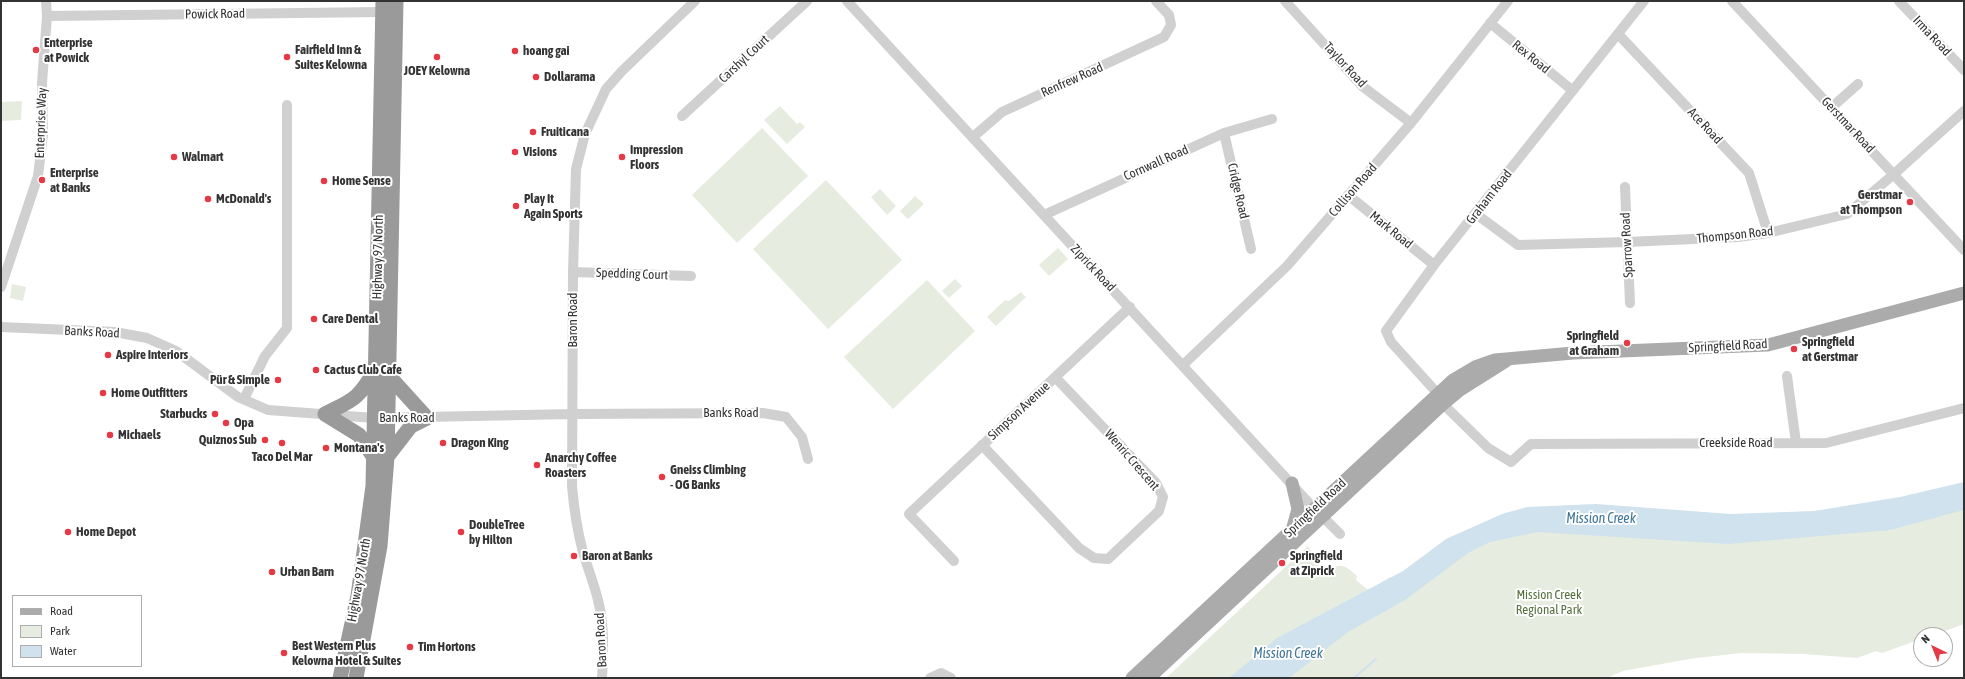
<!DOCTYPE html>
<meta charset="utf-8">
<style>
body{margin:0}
#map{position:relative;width:1965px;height:679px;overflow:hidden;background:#fff;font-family:"Asap Condensed",sans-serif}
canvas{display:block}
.frame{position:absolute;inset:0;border:2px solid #333;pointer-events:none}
.legend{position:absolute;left:12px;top:595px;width:130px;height:72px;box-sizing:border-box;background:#fff;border:1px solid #adadad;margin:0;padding:5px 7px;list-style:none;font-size:12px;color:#333}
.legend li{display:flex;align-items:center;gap:8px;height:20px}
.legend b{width:20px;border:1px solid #adadad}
.north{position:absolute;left:1913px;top:627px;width:40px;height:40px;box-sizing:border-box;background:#fff;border:1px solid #adadad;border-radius:50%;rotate:317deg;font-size:11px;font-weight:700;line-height:16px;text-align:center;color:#333}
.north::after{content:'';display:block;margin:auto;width:14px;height:18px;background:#e63946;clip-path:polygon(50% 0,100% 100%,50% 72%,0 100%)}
</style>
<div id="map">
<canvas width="1965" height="679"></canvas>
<div class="frame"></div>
<ul class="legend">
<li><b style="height:5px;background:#ababab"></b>Road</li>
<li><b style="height:11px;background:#e6ecdf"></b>Park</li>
<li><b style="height:11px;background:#cfe2ee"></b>Water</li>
</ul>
<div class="north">N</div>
</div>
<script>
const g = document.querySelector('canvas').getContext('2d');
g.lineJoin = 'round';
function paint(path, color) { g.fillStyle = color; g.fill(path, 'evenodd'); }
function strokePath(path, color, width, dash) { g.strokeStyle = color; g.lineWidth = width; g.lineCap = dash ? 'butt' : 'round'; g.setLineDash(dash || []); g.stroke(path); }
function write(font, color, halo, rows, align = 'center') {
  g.font = font + ' "Asap Condensed",sans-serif'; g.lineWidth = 4; g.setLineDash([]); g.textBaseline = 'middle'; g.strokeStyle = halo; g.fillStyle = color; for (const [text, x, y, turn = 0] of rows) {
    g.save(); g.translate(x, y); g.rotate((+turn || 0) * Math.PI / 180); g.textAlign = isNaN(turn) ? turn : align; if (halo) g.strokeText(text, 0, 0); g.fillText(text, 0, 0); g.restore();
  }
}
paint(new Path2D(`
 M 22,101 L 21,120 L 1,121 L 1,102 Z
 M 780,106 L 797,124 L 800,122 L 805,127 L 787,144 L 764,120 Z
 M 762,128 L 808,176 L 737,243 L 692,195 Z
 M 826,180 L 902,260 L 828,329 L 753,249 Z
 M 880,189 L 896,206 L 887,215 L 871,197 Z
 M 915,196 L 924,204 L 908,219 L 900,211 Z
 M 1058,248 L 1068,259 L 1049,276 L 1039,265 Z
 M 955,279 L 962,286 L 949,298 L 942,291 Z
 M 927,280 L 975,331 L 893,409 L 844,357 Z
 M 12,284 L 26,287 L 23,301 L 10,298 Z
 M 1021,292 L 1026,297 L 996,326 L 987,317 L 1005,300 L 1009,301 Z
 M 1964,508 L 1964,624 L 1934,635 L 1921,635 L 1921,639 L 1882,653 L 1876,651 L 1857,658 L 1803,654 L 1741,653 L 1689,659 L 1623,671 L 1607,678 L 1166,678 L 1308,546 L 1323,572 C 1340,564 1342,562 1357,576 L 1356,580 L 1367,589 L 1373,588 L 1390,577 L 1399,588 L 1481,544 L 1534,528 Z`), '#e6ecdf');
paint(new Path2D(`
 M 1964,482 L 1964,510 L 1890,530 L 1728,544 L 1538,532 L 1490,542 L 1468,553 L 1405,600 L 1348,632 L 1289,678 L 1229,678 L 1277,638 L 1403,571 L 1446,539 L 1502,514 L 1527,507 L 1596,504 L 1731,514 L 1814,511 L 1900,497 Z`), '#cfe2ee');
strokePath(new Path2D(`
 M 1354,678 L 1376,659`), '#cfe2ee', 2);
strokePath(new Path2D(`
 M 847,1 L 1307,501 L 1340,534
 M 1285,1 L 1362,86 L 1411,123
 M 1732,1 L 1964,250
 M 1899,1 L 1964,70
 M 47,16 L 383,12
 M 1490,23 L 1572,90
 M 1618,34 L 1749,173 L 1768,233
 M 1832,107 L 1858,84
 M 682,116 L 807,1
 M 1224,133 L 1251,249
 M 973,137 L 1002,112 L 1164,37 L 1171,25 L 1169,15 L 1156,1
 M 1625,187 L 1630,303
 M 1348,195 L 1434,265
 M 1476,214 L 1518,245 L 1627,242 L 1738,237 L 1768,233 L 1847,214 L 1894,174 L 1964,111
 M 1044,215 L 1224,133 L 1272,119
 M 573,272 L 691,276
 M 1,287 L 38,176 L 43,135 L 42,83 L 47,16 L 46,1
 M 1,327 L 115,332 L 147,338 L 176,351 L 238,397 L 268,410 L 374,418 L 573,414 L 763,413 L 786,417 L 802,437 L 808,459
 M 1183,365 L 1287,266 L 1411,123 L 1508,1
 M 1787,376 L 1796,443
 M 1438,394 L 1391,342 L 1386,331 L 1434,265 L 1644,1
 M 244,399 L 265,356 L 287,328 L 287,105
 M 1443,404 L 1488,448 L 1511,462 L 1531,444 L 1826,443 L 1964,408
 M 982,445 L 1079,548 L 1094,558 L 1108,559 L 1159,511 L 1163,497 L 1156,483 L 1055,377
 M 954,561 L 909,514 L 1130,307
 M 602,678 C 603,660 604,641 602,623 C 600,598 590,576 583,552 C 577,530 574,509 572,486 L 573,272 L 576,169 L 585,134 L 606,89 L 622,71 L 695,1
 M 930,678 L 941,673 L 951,678`), '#d0d0d0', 10);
strokePath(new Path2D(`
 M 1292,483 L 1298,509 L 1293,527
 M 1132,678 L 1453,380 L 1475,367 L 1495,360 L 1573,353 L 1768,345 L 1964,293
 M 1149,678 L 1443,404 L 1460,390 L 1506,361`), '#ababab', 13);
strokePath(new Path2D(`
 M 325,414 C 352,400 357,401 374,372
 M 325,414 L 359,435 L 373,456
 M 387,457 L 411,426 L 427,418 L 389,376
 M 340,678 L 358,596 L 373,486 L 383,1
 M 356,678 L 380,546 L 387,457 L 396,1`), '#9a9a9a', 15);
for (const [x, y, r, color] of [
 [36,50,4,"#e63946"],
 [515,51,4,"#e63946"],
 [287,57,4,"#e63946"],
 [437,57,4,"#e63946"],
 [536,77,4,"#e63946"],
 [533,132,4,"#e63946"],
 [515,152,4,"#e63946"],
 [174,157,4,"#e63946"],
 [622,157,4,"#e63946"],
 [42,180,4,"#e63946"],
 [324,181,4,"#e63946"],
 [208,199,4,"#e63946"],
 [1910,202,4,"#e63946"],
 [516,206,4,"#e63946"],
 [314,319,4,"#e63946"],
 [1627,343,4,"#e63946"],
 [1794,349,4,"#e63946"],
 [108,355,4,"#e63946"],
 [316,370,4,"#e63946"],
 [278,380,4,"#e63946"],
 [103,393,4,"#e63946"],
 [215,414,4,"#e63946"],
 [226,423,4,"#e63946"],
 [110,435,4,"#e63946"],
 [265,440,4,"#e63946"],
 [282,443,4,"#e63946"],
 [443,443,4,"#e63946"],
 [326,448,4,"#e63946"],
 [537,465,4,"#e63946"],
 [662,477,4,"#e63946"],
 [68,532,4,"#e63946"],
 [461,532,4,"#e63946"],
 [574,556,4,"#e63946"],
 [1282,563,4,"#e63946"],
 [272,572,4,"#e63946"],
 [410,647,4,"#e63946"],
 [284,653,4,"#e63946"]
]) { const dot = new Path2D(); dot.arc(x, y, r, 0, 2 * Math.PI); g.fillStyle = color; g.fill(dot); strokePath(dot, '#fff', 1.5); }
write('13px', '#333', '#fff', [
 ["Powick Road",215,14,-1],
 ["Irma Road",1932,36,47],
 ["Rex Road",1531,57,39],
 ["Carshyl Court",744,59,-43],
 ["Taylor Road",1345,65,47],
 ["Renfrew Road",1072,80,-24],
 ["Enterprise Way",41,123,-88],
 ["Gerstmar Road",1848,125,47],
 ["Ace Road",1705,126,47],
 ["Cornwall Road",1156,163,-24],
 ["Collison Road",1353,190,-49],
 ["Cridge Road",1238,191,77],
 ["Graham Road",1489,197,-52],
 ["Mark Road",1391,230,39],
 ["Thompson Road",1735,235,-6],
 ["Sparrow Road",1627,245,-93],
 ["Highway 97 North",378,257,-89],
 ["Ziprick Road",1093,268,47],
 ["Spedding Court",632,274,2],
 ["Baron Road",573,320,-90],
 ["Banks Road",92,332,3],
 ["Springfield Road",1728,346,-3],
 ["Simpson Avenue",1019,411,-43],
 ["Banks Road",731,413],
 ["Banks Road",407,418],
 ["Creekside Road",1736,443],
 ["Wenric Crescent",1132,460,49],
 ["Springfield Road",1315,508,-43],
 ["Highway 97 North",359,580,-80],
 ["Baron Road",601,640,-93]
]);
write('bold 13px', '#333', '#fff', [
 ["Enterprise",44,43],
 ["at Powick",44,58],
 ["Fairfield Inn &",295,50],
 ["Suites Kelowna",295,65],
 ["hoang gai",523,51],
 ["JOEY Kelowna",437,71,"center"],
 ["Dollarama",544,77],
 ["Fruiticana",541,132],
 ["Impression",630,150],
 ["Floors",630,165],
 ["Visions",523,152],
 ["Walmart",182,157],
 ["Enterprise",50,173],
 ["at Banks",50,188],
 ["Home Sense",332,181],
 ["Gerstmar",1902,195,"right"],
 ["at Thompson",1902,210,"right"],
 ["McDonald's",216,199],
 ["Play It",524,199],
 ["Again Sports",524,214],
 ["Care Dental",322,319],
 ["Springfield",1619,336,"right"],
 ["at Graham",1619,351,"right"],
 ["Springfield",1802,342],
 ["at Gerstmar",1802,357],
 ["Aspire Interiors",116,355],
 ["Cactus Club Cafe",324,370],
 ["Pür & Simple",270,380,"right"],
 ["Home Outfitters",111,393],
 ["Starbucks",207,414,"right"],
 ["Opa",234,423],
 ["Michaels",118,435],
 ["Quiznos Sub",257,440,"right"],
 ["Dragon King",451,443],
 ["Montana's",334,448],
 ["Taco Del Mar",282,457,"center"],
 ["Anarchy Coffee",545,458],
 ["Roasters",545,473],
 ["Gneiss Climbing",670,470],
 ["- OG Banks",670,485],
 ["DoubleTree",469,525],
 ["by Hilton",469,540],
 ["Home Depot",76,532],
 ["Baron at Banks",582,556],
 ["Springfield",1290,556],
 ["at Ziprick",1290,571],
 ["Urban Barn",280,572],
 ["Best Western Plus",292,646],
 ["Kelowna Hotel & Suites",292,661],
 ["Tim Hortons",418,647]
], 'left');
write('13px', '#56703f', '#fff', [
 ["Mission Creek",1549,595],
 ["Regional Park",1549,610]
]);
write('italic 14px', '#3f7597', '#fff', [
 ["Mission Creek",1601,519],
 ["Mission Creek",1288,654]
]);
</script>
